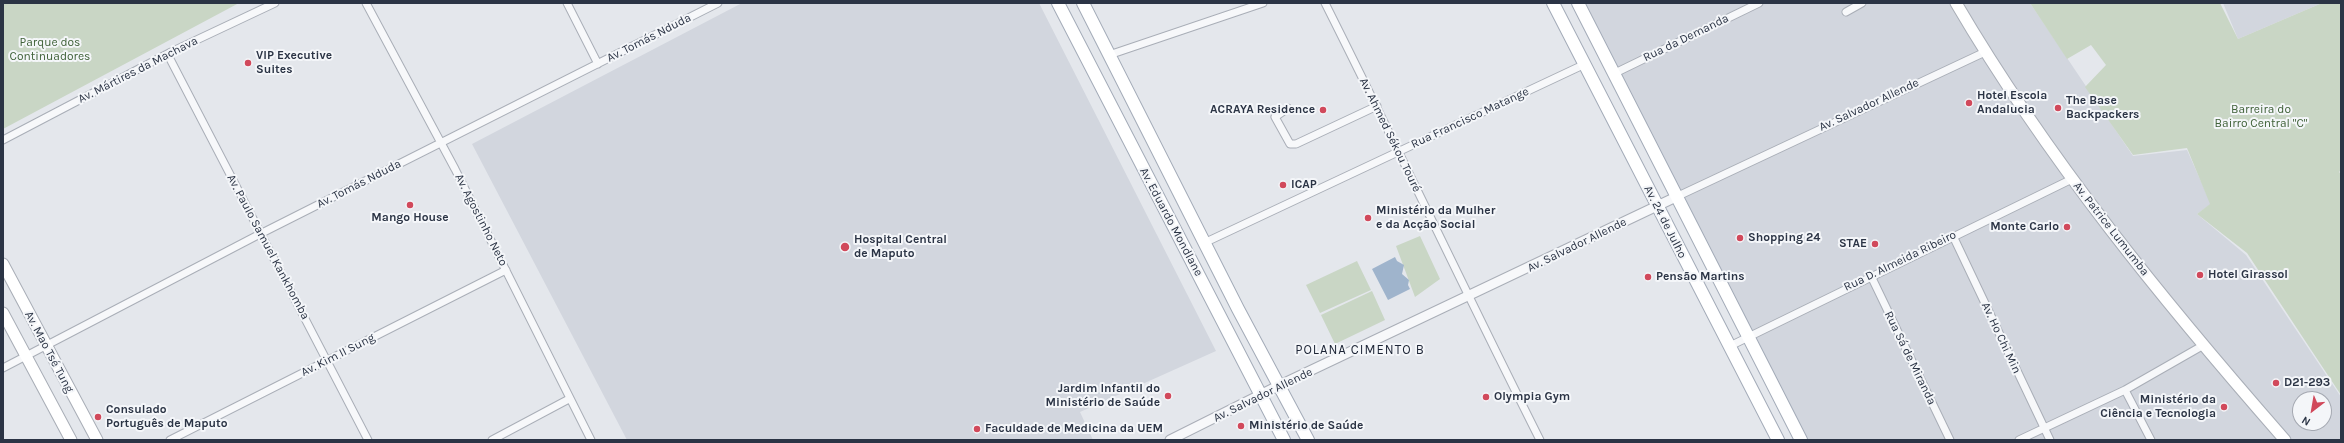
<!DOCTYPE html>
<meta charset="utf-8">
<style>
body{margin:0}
#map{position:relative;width:2344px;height:443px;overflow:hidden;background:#e4e7ec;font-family:Karla,sans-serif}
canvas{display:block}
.frame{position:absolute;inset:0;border:4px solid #2b3445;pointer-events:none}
.north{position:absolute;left:2292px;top:391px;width:40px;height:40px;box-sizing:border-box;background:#f4f6f9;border:1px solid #a4a8b1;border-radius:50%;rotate:211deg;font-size:11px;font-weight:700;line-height:16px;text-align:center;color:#2b3445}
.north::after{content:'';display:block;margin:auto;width:14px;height:18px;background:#d1495b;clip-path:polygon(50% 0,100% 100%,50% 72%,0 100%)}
</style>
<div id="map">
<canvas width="2344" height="443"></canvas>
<div class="frame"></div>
<div class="north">N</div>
</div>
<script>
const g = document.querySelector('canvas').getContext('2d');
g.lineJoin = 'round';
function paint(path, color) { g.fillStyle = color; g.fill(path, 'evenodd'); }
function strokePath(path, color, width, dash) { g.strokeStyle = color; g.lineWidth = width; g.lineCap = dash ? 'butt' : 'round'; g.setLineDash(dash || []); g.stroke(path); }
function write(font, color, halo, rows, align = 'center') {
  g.font = font + ' Karla,sans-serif'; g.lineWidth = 4; g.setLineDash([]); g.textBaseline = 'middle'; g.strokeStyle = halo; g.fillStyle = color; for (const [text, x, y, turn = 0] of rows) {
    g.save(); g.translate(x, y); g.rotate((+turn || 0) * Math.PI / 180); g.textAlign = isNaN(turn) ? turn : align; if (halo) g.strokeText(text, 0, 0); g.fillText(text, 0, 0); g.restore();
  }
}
paint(new Path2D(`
 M 742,3 L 1039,3 L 1216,351 L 1080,412 L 1093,440 L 627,440 L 472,144 Z
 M 1581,3 L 2030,3 L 2133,156 L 2187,150 L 2211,204 L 2197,214 L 2246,255 L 2341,397 L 2341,440 L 1798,440 ZM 2300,399 L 2324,399 L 2324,423 L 2300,423 Z
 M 2223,3 L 2322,3 L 2238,39 Z`), '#d2d6de');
paint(new Path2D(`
 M 3,3 L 239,3 L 3,129 Z
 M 2030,3 L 2220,3 L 2238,39 L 2322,3 L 2341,3 L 2341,170 L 2339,172 L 2341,174 L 2341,395 L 2247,253 L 2197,214 L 2210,204 L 2187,148 L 2133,155 L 2085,87 L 2106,65 L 2091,45 L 2067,59 Z
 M 1420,236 L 1440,279 L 1415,297 L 1396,246 Z
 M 1357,261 L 1371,290 L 1320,313 L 1306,285 Z
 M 1372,291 L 1385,320 L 1335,344 L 1321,315 Z`), '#c9d6c5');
paint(new Path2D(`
 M 1395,257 L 1397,261 L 1404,265 L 1402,274 L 1409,280 L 1408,285 L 1410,289 L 1388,300 L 1372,269 Z`), '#9fb4cc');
const minor = new Path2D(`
 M 366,3 L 455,169 L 591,440
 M 567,3 L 598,64
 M 1325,3 C 1398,148 1467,295 1540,440
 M 1846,12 L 1862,3
 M 168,55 L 368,440
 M 1109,55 L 1263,3
 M 1613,74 L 1759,3
 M 1288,108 L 1275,117 L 1290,144 L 1296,144 L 1377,106
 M 3,140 L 171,52 L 275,3
 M 1676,197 L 1985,52
 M 1953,236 L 2050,440
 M 1204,243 L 1583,65
 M 1871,276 L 1950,440
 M 1730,346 L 2072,179
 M 3,368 L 260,234 L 718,3
 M 2125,390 L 2151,440
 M 170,440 L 506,270
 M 492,440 L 569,399
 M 2019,440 L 2125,390 L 2202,346`);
const tertiary = new Path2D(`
 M 1170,440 L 1278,386 L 1676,197`);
const secondary = new Path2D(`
 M 1956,3 C 2048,160 2165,303 2285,440
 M 3,264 L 97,440
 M 3,313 L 71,440`);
const primary = new Path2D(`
 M 1058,3 L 1284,440
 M 1083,3 L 1238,309 L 1308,440
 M 1553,3 L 1778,440
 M 1578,3 L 1801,440`);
strokePath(minor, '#a9aeb7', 9);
strokePath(tertiary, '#a9aeb7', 11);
strokePath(secondary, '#a9aeb7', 13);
strokePath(primary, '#a3abb8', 14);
strokePath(minor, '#f7f8fa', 7);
strokePath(tertiary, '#f7f8fa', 9);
strokePath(secondary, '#fff', 11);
strokePath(primary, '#fff', 12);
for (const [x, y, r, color] of [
 [248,63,4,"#d1495b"],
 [1969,103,4,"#d1495b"],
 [2058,108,4,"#d1495b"],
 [1323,110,4,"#d1495b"],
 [1283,185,4,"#d1495b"],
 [410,205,4,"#d1495b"],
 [1368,218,4,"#d1495b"],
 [2067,227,4,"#d1495b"],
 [1740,238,4,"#d1495b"],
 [1875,244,4,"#d1495b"],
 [845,247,5,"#d1495b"],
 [2200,275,4,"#d1495b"],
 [1648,277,4,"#d1495b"],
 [2276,383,4,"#d1495b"],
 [1168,396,4,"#d1495b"],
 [1486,397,4,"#d1495b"],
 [2224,407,4,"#d1495b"],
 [98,417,4,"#d1495b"],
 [1241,426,4,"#d1495b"],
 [977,429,4,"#d1495b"]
]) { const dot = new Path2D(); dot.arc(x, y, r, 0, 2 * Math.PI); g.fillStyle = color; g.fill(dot); strokePath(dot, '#f4f6f9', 1.5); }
write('12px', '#2b3445', '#f4f6f9', [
 ["Av. Tomás Nduda",649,38,-27],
 ["Rua da Demanda",1686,38,-26],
 ["Av. Mártires da Machava",138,70,-27],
 ["Av. Salvador Allende",1869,105,-25],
 ["Rua Francisco Matange",1470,118,-25],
 ["Av. Ahmed Sékou Touré",1390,135,64],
 ["Av. Tomás Nduda",359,184,-27],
 ["Av. Agostinho Neto",481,220,63],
 ["Av. Eduardo Mondlane",1171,222,62],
 ["Av. 24 de Julho",1665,222,63],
 ["Av. Patrice Lumumba",2111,229,52],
 ["Av. Salvador Allende",1577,245,-26],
 ["Av. Paulo Samuel Kankhomba",268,247,62],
 ["Rua D. Almeida Ribeiro",1900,261,-26],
 ["Av. Ho Chi Min",2001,338,65],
 ["Av. Mao Tsé Tung",49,352,62],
 ["Av. Kim II Sung",338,355,-27],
 ["Rua Sá de Miranda",1910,358,64],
 ["Av. Salvador Allende",1263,395,-26]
]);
write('12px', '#3f6138', '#f4f6f9', [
 ["Parque dos",50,43],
 ["Continuadores",50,57],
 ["Barreira do",2261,110],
 ["Bairro Central \"C\"",2261,124]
]);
write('bold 12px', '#2b3445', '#f4f6f9', [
 ["VIP Executive",256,56],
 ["Suites",256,70],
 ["Hotel Escola",1977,96],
 ["Andalucia",1977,110],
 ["The Base",2066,101],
 ["Backpackers",2066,115],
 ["ACRAYA Residence",1315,110,"right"],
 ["ICAP",1291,185],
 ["Ministério da Mulher",1376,211],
 ["e da Acção Social",1376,225],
 ["Mango House",410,218,"center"],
 ["Monte Carlo",2059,227,"right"],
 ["Shopping 24",1748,238],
 ["Hospital Central",854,240],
 ["de Maputo",854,254],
 ["STAE",1867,244,"right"],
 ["Hotel Girassol",2208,275],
 ["Pensão Martins",1656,277],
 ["D21-293",2284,383],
 ["Jardim Infantil do",1160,389,"right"],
 ["Ministério de Saúde",1160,403,"right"],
 ["Olympia Gym",1494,397],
 ["Ministério da",2216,400,"right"],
 ["Ciência e Tecnologia",2216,414,"right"],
 ["Consulado",106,410],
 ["Português de Maputo",106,424],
 ["Ministério de Saúde",1249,426],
 ["Faculdade de Medicina da UEM",985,429]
], 'left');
g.letterSpacing = '1px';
write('13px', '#1d2536', '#f4f6f9', [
 ["POLANA CIMENTO B",1360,350]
]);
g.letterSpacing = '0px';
</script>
